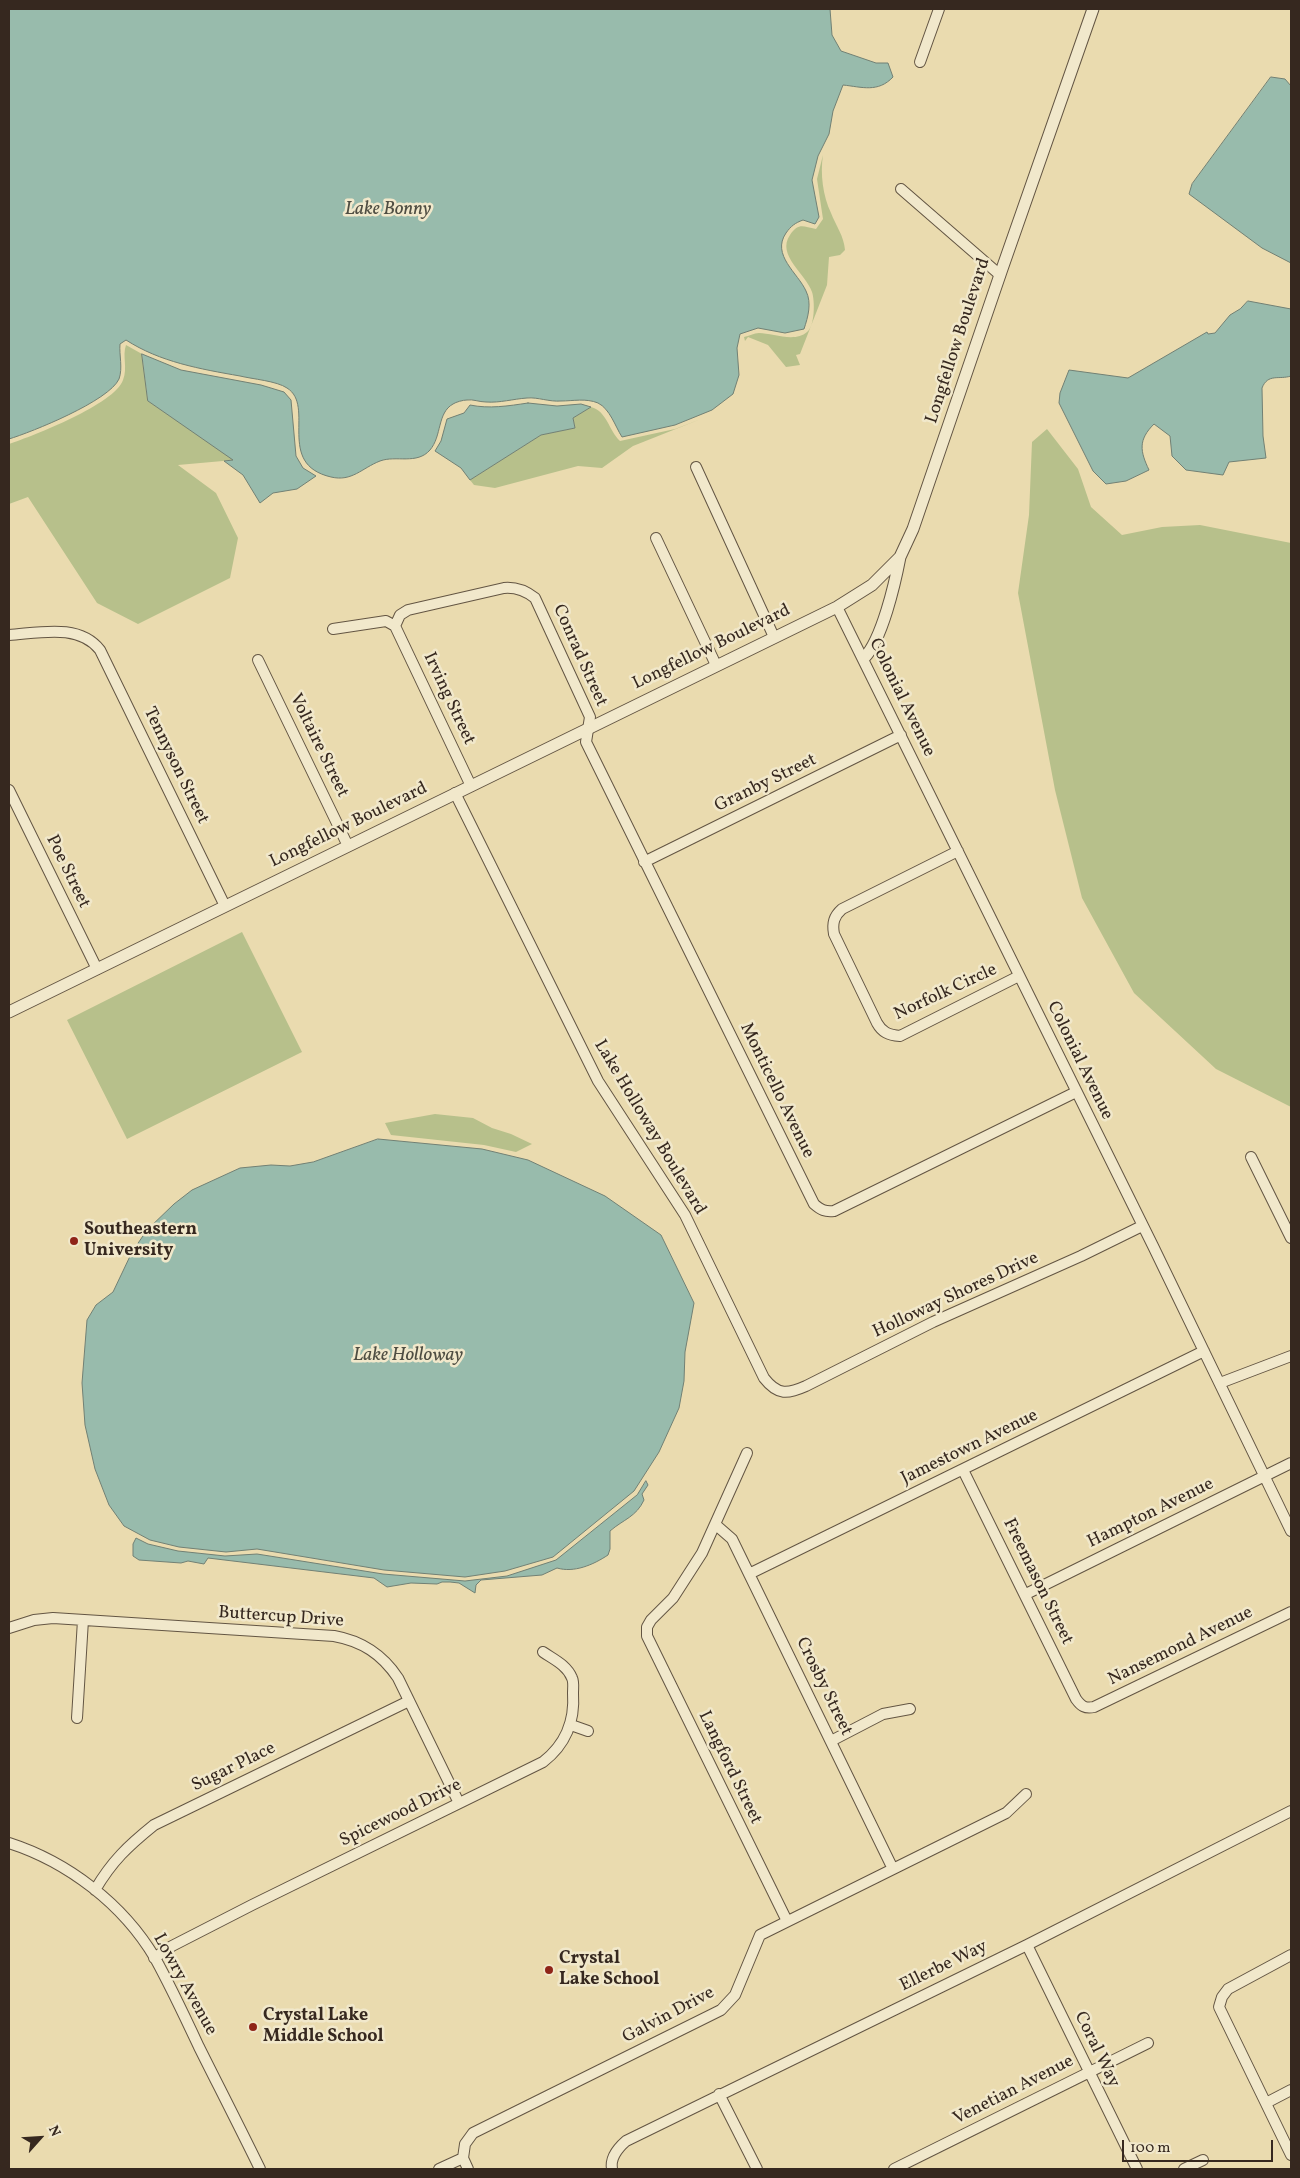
<!DOCTYPE html>
<style>
body{margin:0}
#map{position:relative;width:1300px;height:2178px;overflow:hidden;background:#eadbaf;font-family:Vollkorn,serif}
canvas{display:block}
.frame{position:absolute;inset:0;border:10px solid #36281f;pointer-events:none}
.north{position:absolute;left:15px;top:2113px;width:50px;height:50px;-webkit-text-stroke:4px #f1e8cb;paint-order:stroke;rotate:64deg;font-size:14px;font-weight:700;line-height:20px;text-align:center;color:#36281f}
.north::after{content:'';display:block;margin:auto;width:18px;height:22px;background:#36281f;clip-path:polygon(50% 0,100% 100%,50% 72%,0 100%)}
.scale{position:absolute;left:1122px;top:2140px;width:151px;height:22px;box-sizing:border-box;border:2px solid #36281f;border-top:0;padding-left:6px;font-size:15px;line-height:18px;white-space:nowrap;color:#36281f;-webkit-text-stroke:4px #f1e8cb;paint-order:stroke}
</style>
<div id="map">
<canvas width="1300" height="2178"></canvas>
<div class="frame"></div>
<div class="north">N</div>
<div class="scale">100 m</div>
</div>
<script>
const g = document.querySelector('canvas').getContext('2d');
g.lineJoin = 'round';
function paint(path, color) { g.fillStyle = color; g.fill(path, 'evenodd'); }
function strokePath(path, color, width, dash) { g.strokeStyle = color; g.lineWidth = width; g.lineCap = dash ? 'butt' : 'round'; g.setLineDash(dash || []); g.stroke(path); }
function write(font, color, halo, rows, align = 'center') {
  g.font = font + ' Vollkorn,serif'; g.lineWidth = 5; g.setLineDash([]); g.textBaseline = 'middle'; g.strokeStyle = halo; g.fillStyle = color; for (const [text, x, y, turn = 0] of rows) {
    g.save(); g.translate(x, y); g.rotate((+turn || 0) * Math.PI / 180); g.textAlign = isNaN(turn) ? turn : align; if (halo) g.strokeText(text, 0, 0); g.fillText(text, 0, 0); g.restore();
  }
}
paint(new Path2D(`
 M 823,155 C 820,174 823,196 831,213 C 836,226 844,236 845,250 L 840,255 L 829,257 L 827,285 L 800,354 L 796,355 L 800,365 L 786,367 L 768,345 L 748,337 L 745,341 L 744,337 C 749,336 754,333 759,333 C 772,333 795,343 807,332 C 815,326 815,301 812,292 C 806,274 776,255 790,235 C 799,222 803,227 816,229 L 823,219 L 817,179 Z
 M 126,345 L 142,354 L 148,401 L 234,460 L 178,465 L 216,493 L 238,538 L 230,578 L 138,624 L 97,603 L 28,497 L 9,504 L 9,444 C 33,436 115,404 123,380 C 128,368 122,356 126,345 Z
 M 591,407 C 607,411 609,431 620,441 L 675,429 L 701,419 L 633,446 L 602,468 L 578,466 L 495,488 L 474,485 L 470,480 L 541,435 L 575,428 L 573,418 Z
 M 1047,429 L 1078,469 L 1091,507 L 1122,535 L 1162,527 L 1200,525 L 1291,543 L 1291,1107 L 1216,1069 L 1134,993 L 1082,898 L 1055,790 L 1018,593 L 1029,515 L 1032,442 Z
 M 242,932 L 302,1052 L 127,1139 L 67,1020 Z
 M 435,1114 L 473,1118 L 492,1128 L 511,1134 L 532,1144 L 516,1152 L 484,1145 L 391,1135 L 385,1123 Z`), '#b7c08b');
const water = new Path2D(`
 M 9,9 L 830,9 L 832,35 L 841,51 L 876,63 L 888,63 L 893,77 C 878,93 862,87 843,85 L 833,111 L 829,134 L 818,156 L 812,180 L 819,217 L 815,224 L 803,220 C 795,223 791,226 786,233 C 771,255 798,273 806,291 C 812,303 808,317 804,329 L 785,333 L 758,328 L 740,334 L 737,348 L 739,375 L 733,394 L 712,410 L 675,425 L 622,437 C 615,426 610,409 598,403 C 586,398 573,401 561,401 C 549,402 538,397 527,398 C 513,399 500,403 486,402 C 479,402 473,399 467,400 C 463,400 456,402 453,404 C 437,413 442,436 430,450 C 417,465 396,455 380,461 C 362,468 352,482 331,477 C 275,464 316,406 287,388 C 277,381 252,379 240,376 C 200,369 160,362 126,340 L 120,344 C 119,355 123,368 119,379 C 109,401 32,432 9,439 Z
 M 1271,77 L 1285,79 L 1291,86 L 1291,263 L 1262,248 L 1189,194 L 1192,184 Z
 M 1248,301 L 1291,309 L 1291,376 C 1279,380 1268,373 1262,388 L 1263,436 L 1266,458 L 1229,462 L 1223,475 L 1186,470 L 1172,456 L 1170,436 L 1154,424 C 1138,440 1140,451 1149,470 L 1126,481 L 1106,484 L 1093,471 L 1059,403 L 1060,393 L 1069,370 L 1128,378 L 1207,332 L 1208,334 L 1215,333 L 1230,315 L 1240,309 Z
 M 142,354 L 181,370 L 261,385 L 284,392 L 291,400 L 296,456 L 303,468 L 316,476 L 297,489 L 273,493 L 260,503 L 243,475 L 224,461 L 233,460 L 148,401 Z
 M 528,403 L 557,406 L 581,404 L 591,407 L 573,418 L 575,428 L 541,435 L 470,480 L 461,468 L 435,451 L 441,441 L 447,419 L 464,413 L 470,405 C 489,409 508,406 528,403 Z
 M 378,1139 L 482,1149 L 528,1160 L 605,1196 L 661,1235 L 694,1303 L 685,1352 L 684,1381 L 679,1408 L 659,1452 L 634,1491 L 553,1557 L 505,1571 L 465,1577 L 384,1570 L 257,1549 L 226,1552 L 179,1547 L 150,1540 L 124,1526 L 109,1505 L 95,1469 L 85,1425 L 82,1383 L 87,1320 L 96,1305 L 113,1292 L 132,1252 L 147,1230 L 174,1204 L 192,1190 L 240,1168 L 271,1165 L 290,1166 L 313,1162 Z
 M 646,1481 L 648,1485 L 642,1494 L 644,1500 C 636,1517 624,1519 610,1531 L 610,1549 L 608,1555 C 593,1565 574,1573 557,1568 L 542,1575 L 481,1580 L 476,1585 L 475,1593 L 459,1583 L 450,1582 L 442,1582 L 437,1584 L 411,1583 L 387,1587 L 374,1578 L 208,1558 L 204,1564 L 188,1561 L 181,1563 L 139,1560 L 133,1556 L 133,1544 L 136,1538 L 148,1544 L 178,1551 L 225,1556 L 257,1554 L 383,1574 L 465,1581 L 507,1576 L 556,1560 L 637,1495 Z`);
paint(water, '#98bbac');
strokePath(water, '#718074', 1);
const minor = new Path2D(`
 M 920,62 L 939,9
 M 901,189 L 1000,275
 M 696,467 L 774,637
 M 656,538 L 716,665
 M 837,607 L 1153,1246 L 1291,1531
 M 395,626 L 400,615 L 408,610 L 504,588 C 515,587 526,591 535,598 L 590,717 L 586,742 L 814,1204 C 821,1210 825,1212 834,1211 L 1076,1092
 M 333,629 L 386,621 L 395,626 L 471,786
 M 9,635 C 39,633 79,623 100,650 L 225,906
 M 258,660 L 348,846
 M 9,790 L 97,969
 M 455,793 L 598,1081 L 685,1215 L 764,1378 C 778,1396 788,1394 806,1386 L 933,1322 L 1081,1256 L 1142,1226
 M 958,851 L 842,909 C 834,916 832,923 834,934 L 877,1023 C 882,1032 888,1035 900,1036 L 1019,976
 M 644,862 L 901,735
 M 1251,1157 L 1291,1238
 M 1220,1383 L 1291,1356
 M 747,1453 L 702,1553 L 673,1598 L 651,1620 L 647,1627 L 647,1636 L 787,1921
 M 963,1470 L 1076,1699 C 1081,1706 1085,1709 1094,1707 L 1291,1612
 M 716,1525 L 732,1539 L 893,1869
 M 749,1574 L 1204,1351
 M 1026,1594 L 1291,1463
 M 9,1628 L 34,1620 L 53,1618 L 334,1636 C 362,1641 382,1654 398,1678 L 459,1803
 M 77,1718 L 83,1620
 M 571,1725 L 588,1731
 M 831,1741 L 883,1714 L 910,1709
 M 9,1843 C 68,1862 123,1904 155,1958 C 171,1987 185,2017 199,2047 C 219,2087 240,2128 260,2169
 M 95,1890 C 112,1861 128,1846 154,1825 L 409,1701
 M 1027,1945 L 1137,2169
 M 1291,1955 L 1228,1989 L 1222,1997 L 1219,2007 L 1291,2155
 M 154,1958 L 172,1946 L 252,1905 L 543,1762 C 565,1745 575,1721 573,1693 C 573,1688 574,1682 572,1678 C 567,1665 553,1659 543,1652
 M 719,2094 L 757,2169
 M 1266,2103 L 1291,2090
 M 463,2158 L 465,2144 L 473,2133 L 721,2010 L 735,1995 L 760,1935 L 1006,1813 L 1026,1794
 M 463,2158 L 468,2169
 M 439,2169 L 463,2158
 M 612,2169 C 610,2158 618,2148 626,2141 L 1027,1945 L 1291,1811
 M 894,2169 L 1148,2043
 M 1184,2169 L 1203,2160`);
const tertiary = new Path2D(`
 M 864,658 C 882,640 895,583 900,557
 M 9,1012 L 837,607 L 872,585 L 900,557 L 913,529 L 1002,269 L 1093,9`);
strokePath(minor, '#635543', 12);
strokePath(tertiary, '#635543', 13);
strokePath(minor, '#f1e8cb', 10);
strokePath(tertiary, '#f1e8cb', 11);
for (const [x, y, r, color] of [
 [74,1241,5,"#8f2418"],
 [549,1970,5,"#8f2418"],
 [253,2027,5,"#8f2418"]
]) { const dot = new Path2D(); dot.arc(x, y, r, 0, 2 * Math.PI); g.fillStyle = color; g.fill(dot); strokePath(dot, '#f1e8cb', 2); }
write('18px', '#36281f', '#f1e8cb', [
 ["Longfellow Boulevard",959,341,-72],
 ["Longfellow Boulevard",712,648,-26],
 ["Conrad Street",579,656,66],
 ["Colonial Avenue",901,698,64],
 ["Irving Street",448,699,65],
 ["Voltaire Street",318,746,64],
 ["Tennyson Street",175,766,64],
 ["Granby Street",766,784,-26],
 ["Longfellow Boulevard",349,826,-26],
 ["Poe Street",67,872,64],
 ["Norfolk Circle",946,993,-25],
 ["Colonial Avenue",1079,1061,64],
 ["Monticello Avenue",776,1091,64],
 ["Lake Holloway Boulevard",649,1128,59],
 ["Holloway Shores Drive",956,1296,-25],
 ["Jamestown Avenue",970,1448,-26],
 ["Hampton Avenue",1151,1514,-26],
 ["Freemason Street",1037,1582,64],
 ["Buttercup Drive",281,1618,4],
 ["Nansemond Avenue",1181,1647,-26],
 ["Crosby Street",823,1687,64],
 ["Sugar Place",234,1768,-26],
 ["Langford Street",729,1768,64],
 ["Spicewood Drive",401,1814,-26],
 ["Ellerbe Way",944,1967,-26],
 ["Lowry Avenue",184,1985,61],
 ["Galvin Drive",669,2016,-28],
 ["Coral Way",1096,2050,64],
 ["Venetian Avenue",1014,2091,-27]
]);
write('bold 18px', '#36281f', '#f1e8cb', [
 ["Southeastern",84,1231],
 ["University",84,1252],
 ["Crystal",559,1960],
 ["Lake School",559,1981],
 ["Crystal Lake",263,2017],
 ["Middle School",263,2038]
], 'left');
write('italic 19px', '#4e4d42', '#f1e8cb', [
 ["Lake Bonny",388,211],
 ["Lake Holloway",408,1357]
]);
</script>
